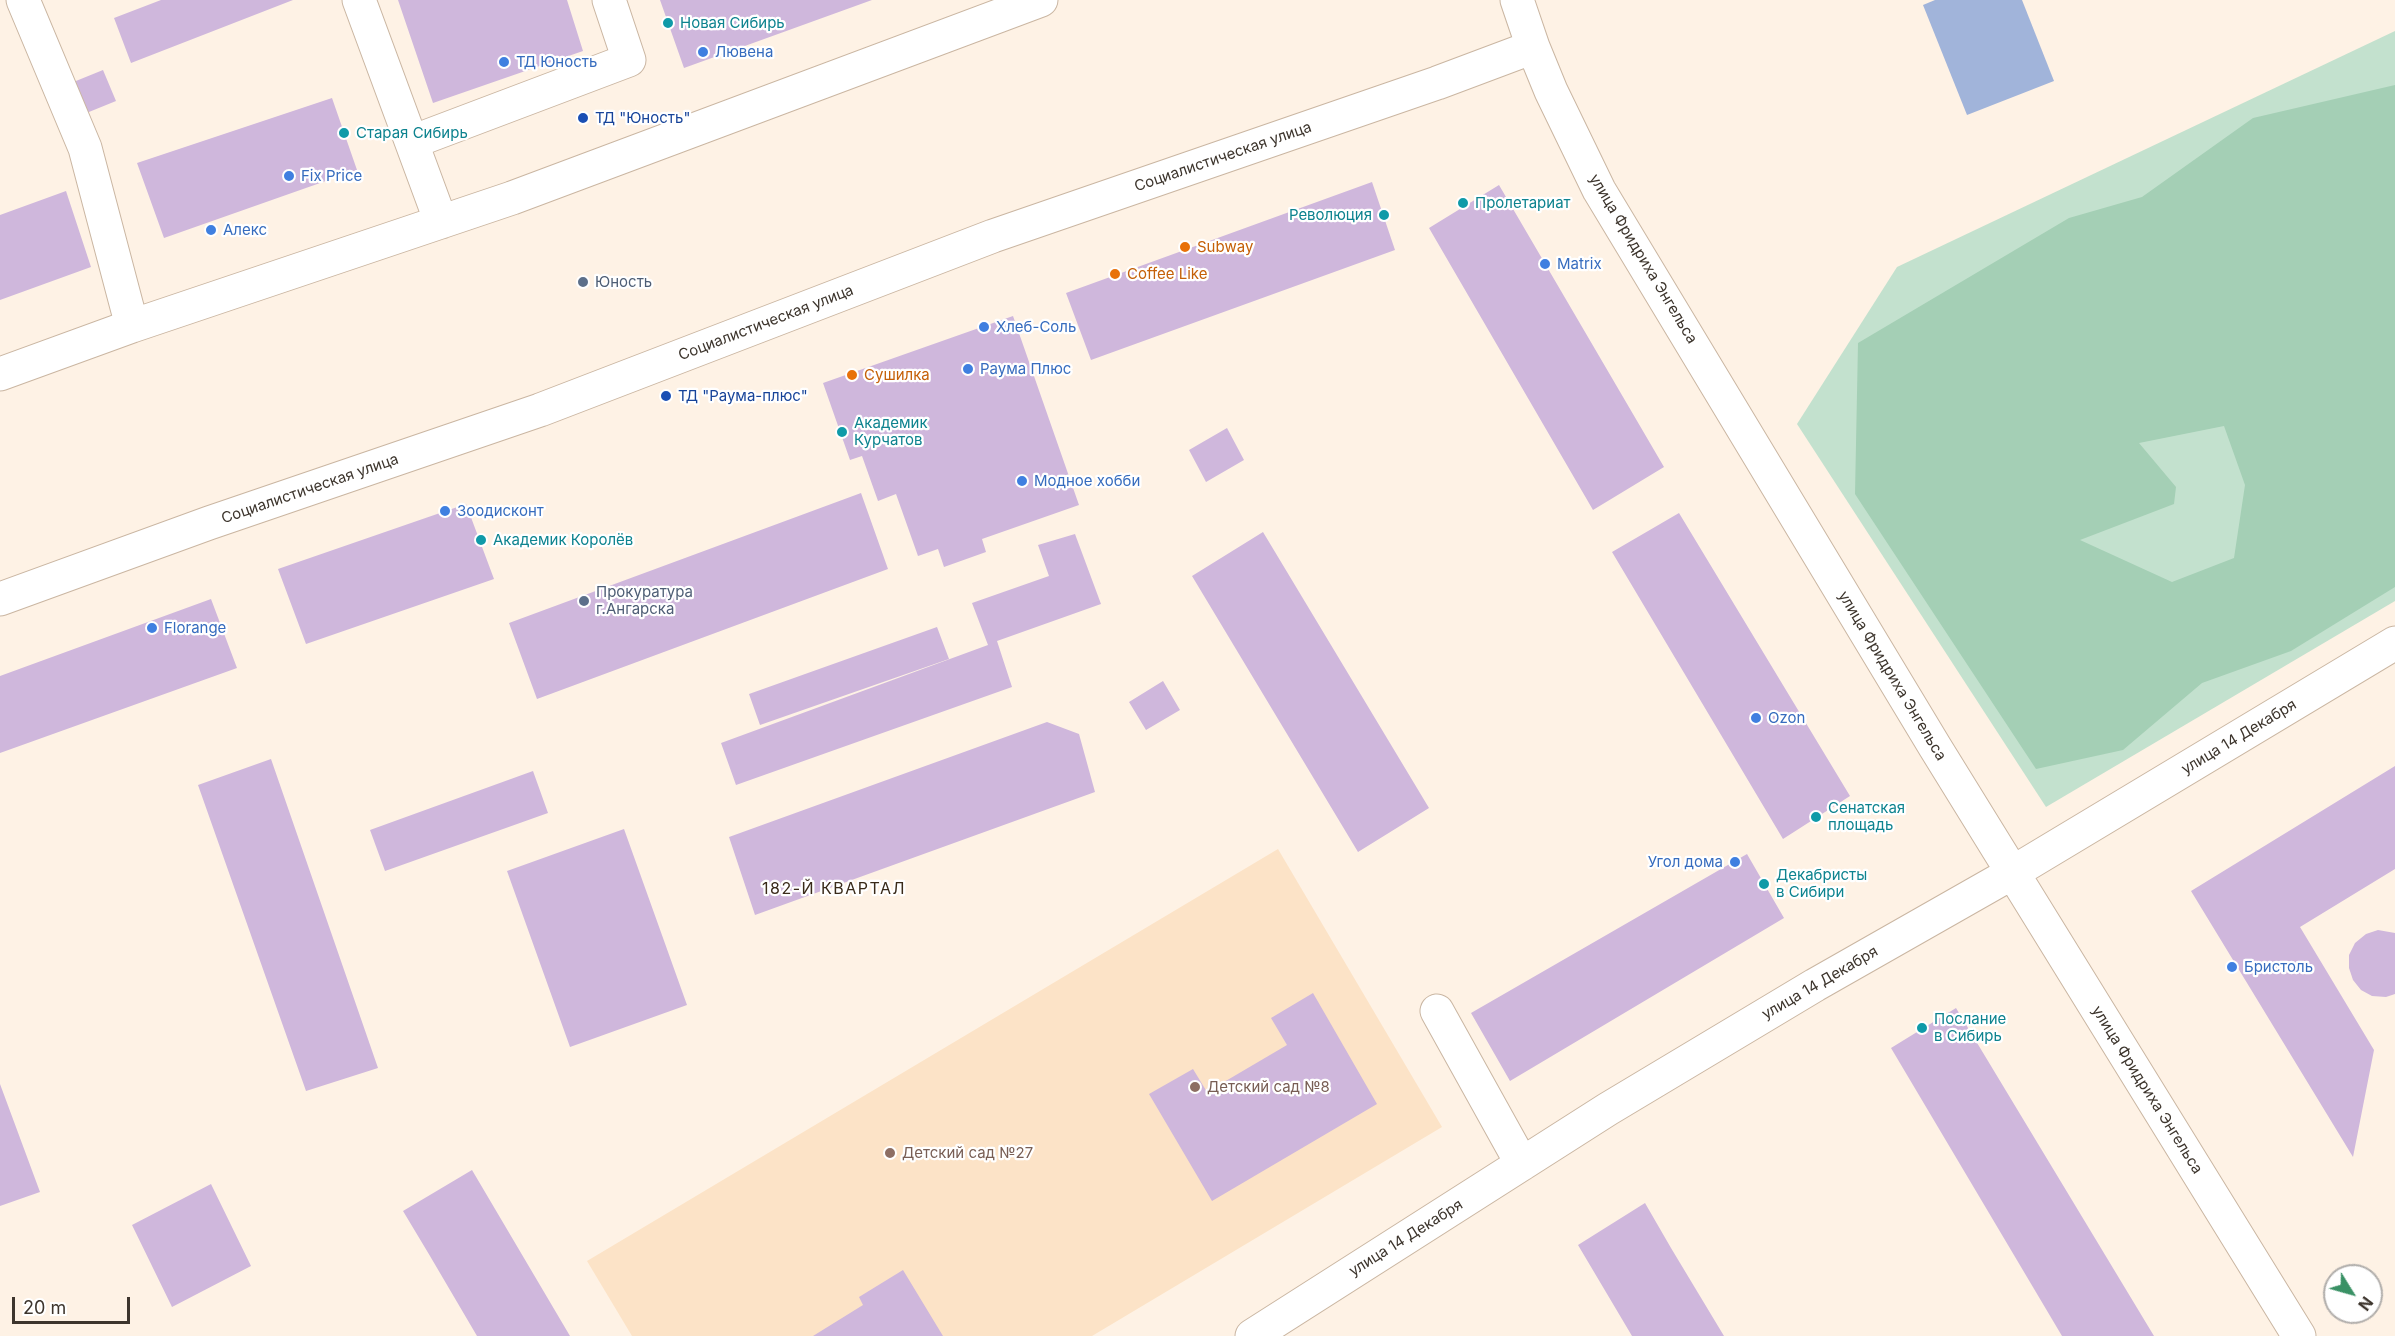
<!DOCTYPE html>
<meta charset="utf-8">
<style>
body{margin:0}
#map{position:relative;width:2395px;height:1336px;overflow:hidden;background:#fef2e5;font-family:Inter,sans-serif}
canvas{display:block}
.north{position:absolute;left:2323px;top:1264px;width:60px;height:60px;box-sizing:border-box;background:#fff;border:2px solid #b1aeab;border-radius:50%;rotate:127deg;font-size:16px;font-weight:700;line-height:24px;text-align:center;color:#3d352d}
.north::after{content:'';display:block;margin:auto;width:21px;height:27px;background:#3a9165;clip-path:polygon(50% 0,100% 100%,50% 72%,0 100%)}
.scale{position:absolute;left:12px;top:1297px;width:118px;height:27px;box-sizing:border-box;border:3px solid #3d352d;border-top:0;padding-left:8px;font-size:18px;line-height:21px;white-space:nowrap;color:#3d352d;-webkit-text-stroke:4px #fff;paint-order:stroke}
</style>
<div id="map">
<canvas width="2395" height="1336"></canvas>
<div class="north">N</div>
<div class="scale">20 m</div>
</div>
<script>
const g = document.querySelector('canvas').getContext('2d');
g.lineJoin = 'round';
function paint(path, color) { g.fillStyle = color; g.fill(path, 'evenodd'); }
function strokePath(path, color, width, dash) { g.strokeStyle = color; g.lineWidth = width; g.lineCap = dash ? 'butt' : 'round'; g.setLineDash(dash || []); g.stroke(path); }
function write(font, color, halo, rows, align = 'center') {
  g.font = font + ' Inter,sans-serif'; g.lineWidth = 4.5; g.setLineDash([]); g.textBaseline = 'middle'; g.strokeStyle = halo; g.fillStyle = color; for (const [text, x, y, turn = 0] of rows) {
    g.save(); g.translate(x, y); g.rotate((+turn || 0) * Math.PI / 180); g.textAlign = isNaN(turn) ? turn : align; if (halo) g.strokeText(text, 0, 0); g.fillText(text, 0, 0); g.restore();
  }
}
paint(new Path2D(`
 M 1278,849 L 1442,1127 L 1092,1336 L 632,1336 L 587,1261 Z`), '#fce3c7');
paint(new Path2D(`
 M 2395,31 L 2395,601 L 2046,807 L 1797,424 L 1897,267 Z`), '#c3e1ce');
paint(new Path2D(`
 M 2395,85 L 2395,587 L 2291,651 L 2202,683 L 2123,750 L 2036,769 L 1855,494 L 1858,343 L 2069,218 L 2142,197 L 2253,118 ZM 2224,426 L 2245,485 L 2234,558 L 2172,582 L 2080,540 L 2174,504 L 2176,487 L 2139,443 Z`), '#a4cfb5');
paint(new Path2D(`
 M 1935,0 L 2022,0 L 2054,81 L 1967,115 L 1923,5 Z`), '#a1b4da');
paint(new Path2D(`
 M 161,0 L 293,0 L 131,63 L 114,18 Z
 M 398,0 L 567,0 L 583,51 L 433,103 Z
 M 660,0 L 872,0 L 684,68 Z
 M 103,70 L 116,101 L 84,114 L 71,83 Z
 M 332,98 L 357,170 L 164,238 L 137,163 Z
 M 1372,182 L 1395,250 L 1091,360 L 1066,293 Z
 M 1499,185 L 1664,467 L 1593,510 L 1429,228 Z
 M 66,191 L 91,267 L 0,300 L 0,215 Z
 M 1013,316 L 1079,505 L 982,539 L 986,552 L 944,567 L 938,549 L 918,556 L 896,494 L 878,501 L 862,456 L 850,460 L 823,383 Z
 M 1227,428 L 1244,460 L 1206,482 L 1189,450 Z
 M 861,493 L 888,569 L 537,699 L 509,623 Z
 M 466,504 L 494,579 L 306,644 L 278,569 Z
 M 1679,513 L 1850,796 L 1783,839 L 1612,552 Z
 M 1263,532 L 1429,808 L 1358,852 L 1192,576 Z
 M 1075,534 L 1101,604 L 997,641 L 1012,687 L 736,785 L 721,743 L 988,645 L 972,603 L 1049,576 L 1038,545 Z
 M 211,599 L 237,668 L 0,753 L 0,676 Z
 M 937,627 L 949,659 L 760,725 L 749,694 Z
 M 1163,681 L 1180,710 L 1146,730 L 1129,702 Z
 M 1047,722 L 1079,734 L 1095,792 L 755,915 L 729,837 Z
 M 271,759 L 378,1068 L 306,1091 L 198,785 Z
 M 2395,766 L 2395,869 L 2300,927 L 2374,1050 L 2353,1157 L 2191,891 Z
 M 533,771 L 548,813 L 385,871 L 370,830 Z
 M 624,829 L 687,1005 L 570,1047 L 507,871 Z
 M 1747,854 L 1784,918 L 1510,1081 L 1471,1013 Z
 M 2378,930 L 2395,933 L 2395,994 L 2386,997 L 2372,996 L 2361,990 L 2353,980 L 2349,968 L 2349,955 L 2355,943 L 2366,934 Z
 M 1313,993 L 1377,1104 L 1212,1201 L 1149,1094 L 1193,1069 L 1207,1092 L 1287,1045 L 1271,1018 Z
 M 1956,1008 L 2154,1336 L 2062,1336 L 1891,1048 Z
 M 0,1084 L 40,1192 L 0,1206 Z
 M 472,1170 L 570,1336 L 477,1336 L 430,1256 L 403,1211 Z
 M 211,1184 L 251,1266 L 172,1307 L 132,1225 Z
 M 1645,1203 L 1671,1248 L 1724,1336 L 1632,1336 L 1578,1245 Z
 M 903,1270 L 943,1336 L 813,1336 L 863,1305 L 859,1297 Z`), '#cfb7dc');
const minor = new Path2D(`
 M 23,0 L 85,148 L 132,326
 M 359,0 L 441,222
 M 1517,0 L 1533,47 L 1551,91 L 1599,190 L 1935,747 L 2299,1336
 M 412,142 L 629,60 L 609,0
 M 0,374 L 132,326 L 512,198 L 1041,0
 M 0,599 L 209,523 L 540,410 L 993,236 L 1437,83 L 1533,47
 M 1437,1011 L 1522,1164
 M 1252,1336 L 1608,1109 L 1815,985 L 2012,873 L 2395,643`);
strokePath(minor, '#cab6a2', 35);
strokePath(minor, '#fff', 33);
for (const [x, y, r, color] of [
 [668,23,6,"#0f9aa8"],
 [703,52,6,"#3f7fe0"],
 [504,62,6,"#3f7fe0"],
 [583,118,6,"#1a4fb4"],
 [344,133,6,"#0f9aa8"],
 [289,176,6,"#3f7fe0"],
 [1463,203,6,"#0f9aa8"],
 [1384,215,6,"#0f9aa8"],
 [211,230,6,"#3f7fe0"],
 [1185,247,6,"#e8710a"],
 [1545,264,6,"#3f7fe0"],
 [1115,274,6,"#e8710a"],
 [583,282,6,"#5c6f8a"],
 [984,327,6,"#3f7fe0"],
 [968,369,6,"#3f7fe0"],
 [852,375,6,"#e8710a"],
 [666,396,6,"#1a4fb4"],
 [842,432,6,"#0f9aa8"],
 [1022,481,6,"#3f7fe0"],
 [445,511,6,"#3f7fe0"],
 [481,540,6,"#0f9aa8"],
 [584,601,6,"#5c6f8a"],
 [152,628,6,"#3f7fe0"],
 [1756,718,6,"#3f7fe0"],
 [1816,817,6,"#0f9aa8"],
 [1735,862,6,"#3f7fe0"],
 [1764,884,6,"#0f9aa8"],
 [2232,967,6,"#3f7fe0"],
 [1922,1028,6,"#0f9aa8"],
 [1195,1087,6,"#8d6e63"],
 [890,1153,6,"#8d6e63"]
]) { const dot = new Path2D(); dot.arc(x, y, r, 0, 2 * Math.PI); g.fillStyle = color; g.fill(dot); strokePath(dot, '#fff', 2); }
write('15px', '#0d838f', '#fff', [
 ["Новая Сибирь",680,23],
 ["Старая Сибирь",356,133],
 ["Пролетариат",1475,203],
 ["Революция",1372,215,"right"],
 ["Академик",854,423],
 ["Курчатов",854,440],
 ["Академик Королёв",493,540],
 ["Сенатская",1828,808],
 ["площадь",1828,825],
 ["Декабристы",1776,875],
 ["в Сибири",1776,892],
 ["Послание",1934,1019],
 ["в Сибирь",1934,1036]
], 'left');
write('15px', '#366cbe', '#fff', [
 ["Лювена",715,52],
 ["ТД Юность",516,62],
 ["Fix Price",301,176],
 ["Алекс",223,230],
 ["Matrix",1557,264],
 ["Хлеб-Соль",996,327],
 ["Раума Плюс",980,369],
 ["Модное хобби",1034,481],
 ["Зоодисконт",457,511],
 ["Florange",164,628],
 ["Ozon",1768,718],
 ["Угол дома",1723,862,"right"],
 ["Бристоль",2244,967]
], 'left');
write('15px', '#164399', '#fff', [
 ["ТД \"Юность\"",595,118],
 ["ТД \"Раума-плюс\"",678,396]
], 'left');
write('15px', '#3d352d', '#fff', [
 ["Социалистическая улица",1223,157,-19],
 ["улица Фридриха Энгельса",1643,259,59],
 ["Социалистическая улица",766,323,-21],
 ["Социалистическая улица",310,489,-19],
 ["улица Фридриха Энгельса",1892,676,59],
 ["улица 14 Декабря",2239,737,-31],
 ["улица 14 Декабря",1820,983,-30],
 ["улица Фридриха Энгельса",2147,1090,58],
 ["улица 14 Декабря",1406,1238,-32]
]);
write('15px', '#c56008', '#fff', [
 ["Subway",1197,247],
 ["Coffee Like",1127,274],
 ["Сушилка",864,375]
], 'left');
write('15px', '#4e5e75', '#fff', [
 ["Юность",595,282],
 ["Прокуратура",596,592],
 ["г.Ангарска",596,609]
], 'left');
write('15px', '#785e54', '#fff', [
 ["Детский сад №8",1207,1087],
 ["Детский сад №27",902,1153]
], 'left');
g.letterSpacing = '1.5px';
write('16px', '#392a19', '#fff', [
 ["182-Й КВАРТАЛ",834,889]
]);
g.letterSpacing = '0px';
</script>
